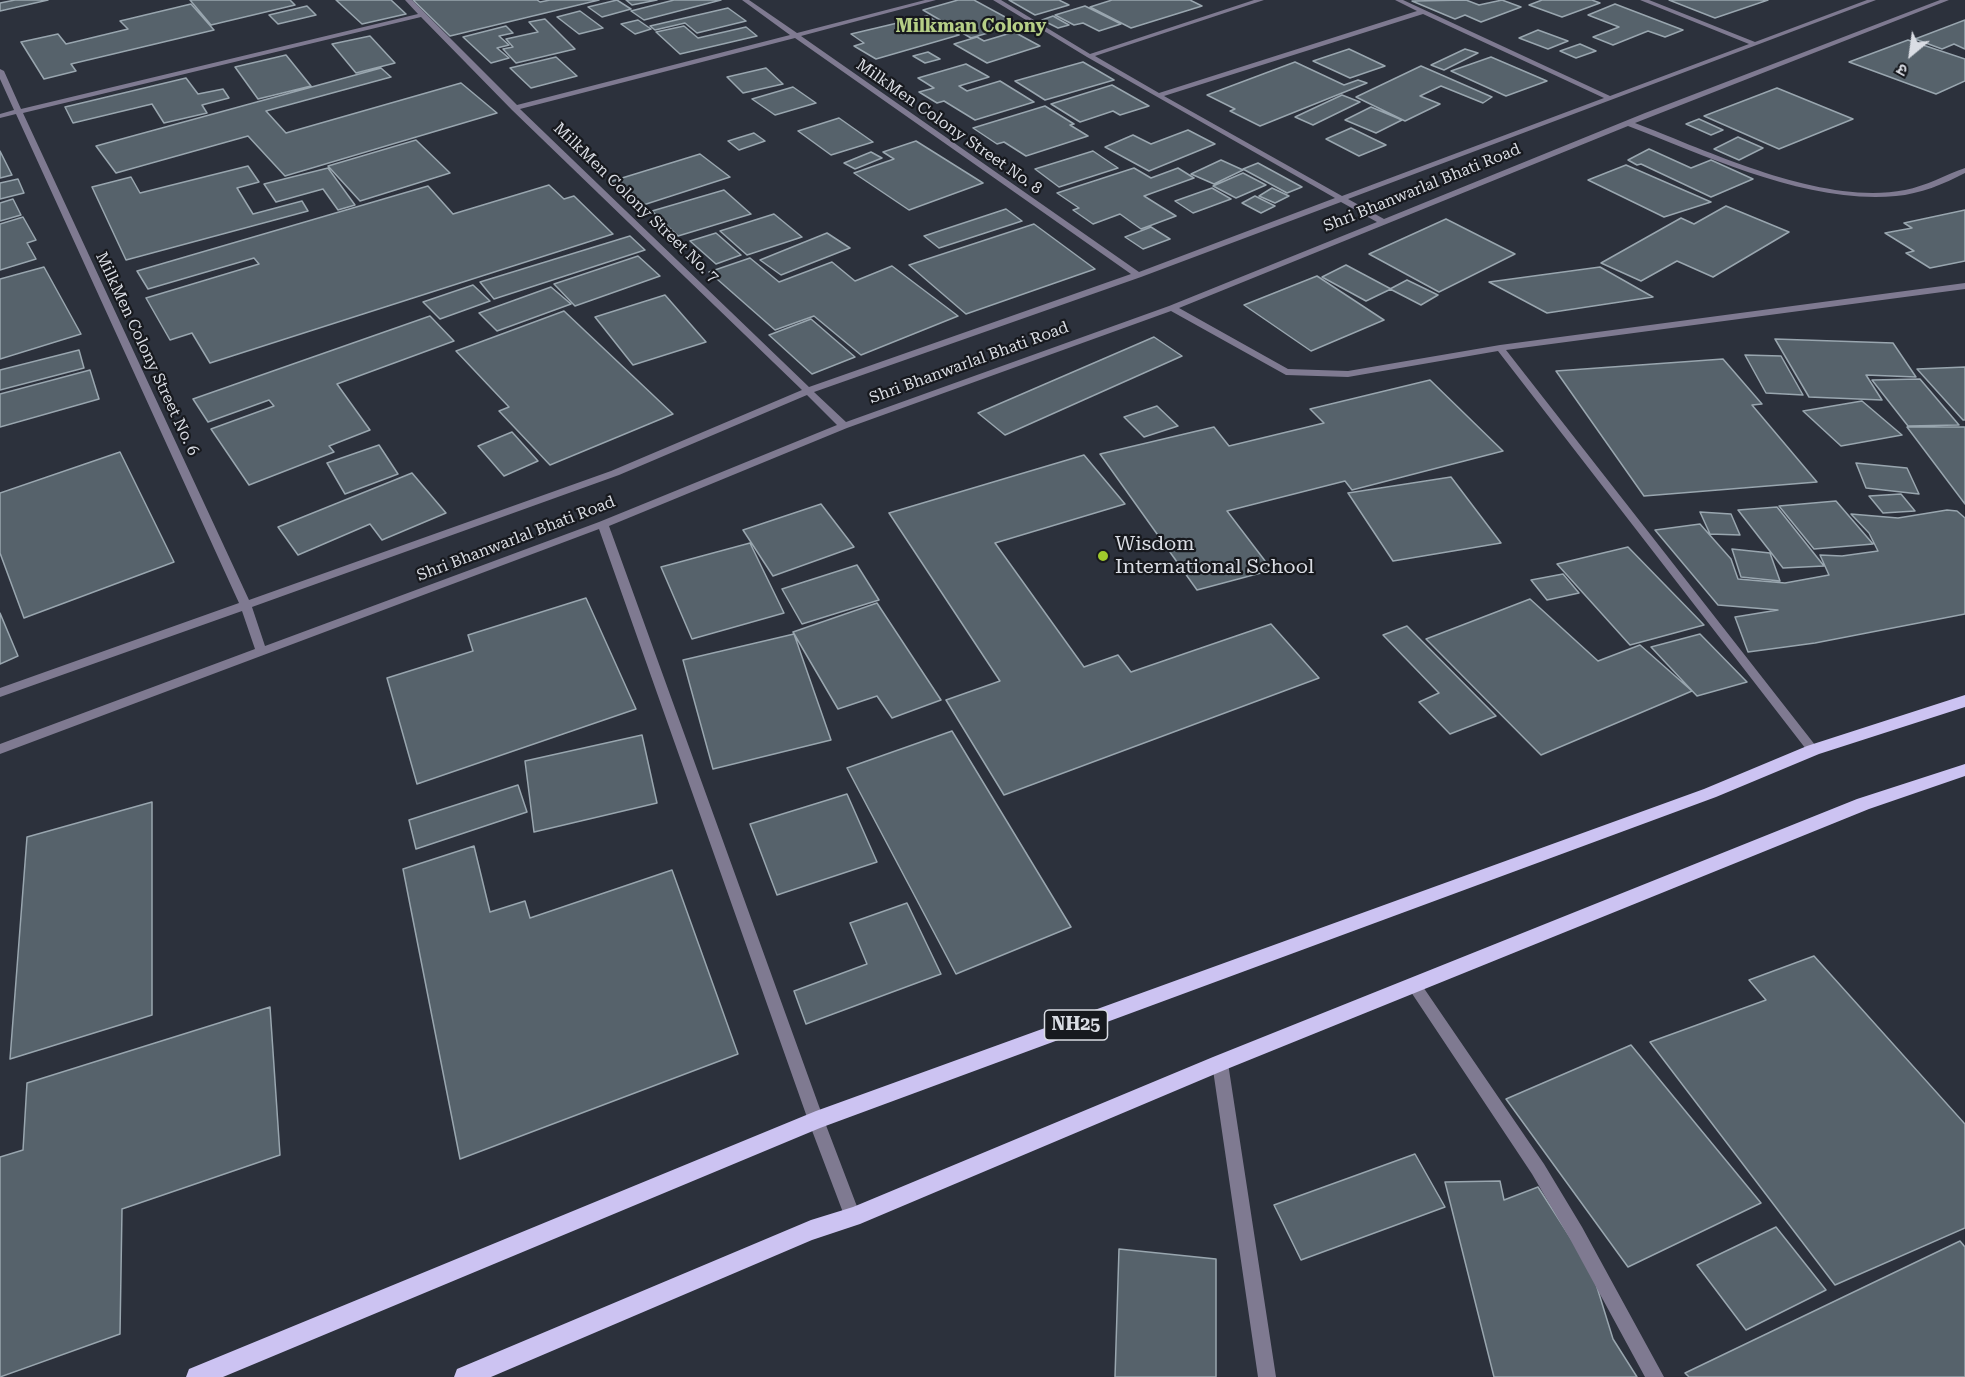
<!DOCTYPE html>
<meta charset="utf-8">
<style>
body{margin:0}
#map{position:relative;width:1965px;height:1377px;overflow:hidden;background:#2c313c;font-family:"Roboto Serif","Noto Sans Devanagari",serif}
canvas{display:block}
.north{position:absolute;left:1881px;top:24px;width:60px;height:60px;-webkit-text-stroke:4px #17191e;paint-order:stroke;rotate:209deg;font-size:16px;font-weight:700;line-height:24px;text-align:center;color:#dadde4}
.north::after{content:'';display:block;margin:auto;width:21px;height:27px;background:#dadde4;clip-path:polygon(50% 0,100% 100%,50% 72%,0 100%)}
</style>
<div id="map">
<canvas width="1965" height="1377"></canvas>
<div class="north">उ</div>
</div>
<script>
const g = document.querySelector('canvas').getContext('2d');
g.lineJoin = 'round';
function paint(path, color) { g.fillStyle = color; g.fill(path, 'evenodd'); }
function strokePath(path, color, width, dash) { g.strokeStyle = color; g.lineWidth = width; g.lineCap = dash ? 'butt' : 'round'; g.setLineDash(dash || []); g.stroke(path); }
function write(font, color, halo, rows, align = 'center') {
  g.font = font + ' "Roboto Serif",serif'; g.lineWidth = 4.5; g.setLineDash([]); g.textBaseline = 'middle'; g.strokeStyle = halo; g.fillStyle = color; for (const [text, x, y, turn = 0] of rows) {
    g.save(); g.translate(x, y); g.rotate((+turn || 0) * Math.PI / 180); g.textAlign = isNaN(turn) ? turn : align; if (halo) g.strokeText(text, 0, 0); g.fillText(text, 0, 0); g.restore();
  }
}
const building = new Path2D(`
 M 15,0 L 48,0 L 0,11 L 0,3 Z
 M 190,0 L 290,0 L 295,5 L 211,25 Z
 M 336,0 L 391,0 L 406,14 L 362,24 Z
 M 413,0 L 537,0 L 540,2 L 550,0 L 599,0 L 450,36 Z
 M 617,0 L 631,9 L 602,17 L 588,7 Z
 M 626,0 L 657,0 L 632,5 Z
 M 674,0 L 721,0 L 644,20 L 631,11 Z
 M 958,0 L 974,0 L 1018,24 L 971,38 L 923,10 Z
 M 1009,0 L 1059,0 L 1069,5 L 1035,15 Z
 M 1112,0 L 1190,0 L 1202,6 L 1131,28 L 1090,7 Z
 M 1466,0 L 1479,5 L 1502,0 L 1521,7 L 1481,22 L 1465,15 L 1455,19 L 1412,1 Z
 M 1542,0 L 1592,0 L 1600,3 L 1562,17 L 1529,5 Z
 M 1669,0 L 1768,0 L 1715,18 Z
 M 191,4 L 214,30 L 71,64 L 76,71 L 44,79 L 21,42 L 58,34 L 66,44 L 128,29 L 120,21 Z
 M 1615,4 L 1683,30 L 1665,37 L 1648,31 L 1613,45 L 1593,37 L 1619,27 L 1588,15 Z
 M 307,6 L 316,15 L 278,24 L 269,15 Z
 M 1085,6 L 1121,24 L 1099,31 L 1083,23 L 1074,25 L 1055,15 Z
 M 728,8 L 746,21 L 697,33 L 685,23 L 655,30 L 650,26 Z
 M 580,11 L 603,28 L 579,34 L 557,17 Z
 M 927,16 L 959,35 L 876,59 L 854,46 L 864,43 L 851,34 Z
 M 1053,16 L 1069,25 L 1058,28 L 1042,20 Z
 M 545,19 L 575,49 L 516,63 L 503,49 L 513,47 L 506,39 L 538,32 L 529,22 Z
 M 638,20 L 651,29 L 635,34 L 621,24 Z
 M 1965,20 L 1965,49 L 1954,44 L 1942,49 L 1915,39 Z
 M 506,26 L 513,33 L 499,36 L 509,45 L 497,48 L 509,58 L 491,63 L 463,37 Z
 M 684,26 L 698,38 L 746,27 L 757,36 L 680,54 L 656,32 Z
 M 1538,30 L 1568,41 L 1548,49 L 1519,38 Z
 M 1014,32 L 1040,46 L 987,63 L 954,44 L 977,37 L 984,41 Z
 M 370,36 L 395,63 L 356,73 L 332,44 Z
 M 1908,40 L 1965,59 L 1965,81 L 1936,94 L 1849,62 Z
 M 1580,44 L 1596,51 L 1576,58 L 1560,51 Z
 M 1349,49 L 1385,66 L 1350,78 L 1313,61 Z
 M 1465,49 L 1478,53 L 1444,70 L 1431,65 Z
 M 928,52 L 940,59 L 925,63 L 913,56 Z
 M 286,55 L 311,86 L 258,99 L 235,67 Z
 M 556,57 L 577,76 L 531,88 L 510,68 Z
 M 1491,57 L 1547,81 L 1506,96 L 1451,71 Z
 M 1083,62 L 1114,80 L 1045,100 L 1015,81 Z
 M 1295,62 L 1344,85 L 1358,80 L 1367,83 L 1260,126 L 1230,111 L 1235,109 L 1207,95 Z
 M 966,64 L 989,77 L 959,86 L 967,91 L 1000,81 L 1034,102 L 975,120 L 944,101 L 937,103 L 919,92 L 934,88 L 918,78 Z
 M 1421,66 L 1492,97 L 1483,103 L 1441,86 L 1420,96 L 1440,104 L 1405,121 L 1356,97 Z
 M 381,68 L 391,77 L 266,111 L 286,133 L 461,83 L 497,113 L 285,176 L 248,136 L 116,173 L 96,146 Z
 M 766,68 L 783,84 L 743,93 L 727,77 Z
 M 186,78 L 198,94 L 223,89 L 229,98 L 202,105 L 207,113 L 164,123 L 152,104 L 73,123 L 65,107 Z
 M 1112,85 L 1149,106 L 1120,115 L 1113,111 L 1080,122 L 1051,104 Z
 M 793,87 L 816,103 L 775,115 L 752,99 Z
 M 1777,88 L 1853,119 L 1779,149 L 1704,116 Z
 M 1342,95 L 1360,102 L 1313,125 L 1295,117 Z
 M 1045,106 L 1074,124 L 1070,125 L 1088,136 L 1026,156 L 1004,142 L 997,144 L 973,128 Z
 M 1371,107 L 1402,120 L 1376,133 L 1345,120 Z
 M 839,118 L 873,142 L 831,155 L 798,131 Z
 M 1699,119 L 1723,130 L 1711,135 L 1686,124 Z
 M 1351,128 L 1386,145 L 1359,156 L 1326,139 Z
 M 1188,130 L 1215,144 L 1149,171 L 1105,147 L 1133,135 L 1151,144 Z
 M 754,133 L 765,141 L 739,150 L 728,141 Z
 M 1738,137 L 1763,148 L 1739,160 L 1714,149 Z
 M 416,140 L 450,173 L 360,201 L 328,166 Z
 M 916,141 L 983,183 L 909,210 L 854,173 L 894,159 L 883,152 Z
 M 1649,149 L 1691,168 L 1711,160 L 1753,179 L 1711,197 L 1641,164 L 1637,165 L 1628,160 Z
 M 0,151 L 12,175 L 0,178 Z
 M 1093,151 L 1118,168 L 1059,187 L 1035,169 Z
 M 871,152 L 882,158 L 855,169 L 844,163 Z
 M 700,154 L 730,177 L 637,207 L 609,182 Z
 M 1221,160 L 1243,170 L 1214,184 L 1191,174 Z
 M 1258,163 L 1302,187 L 1287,193 L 1243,169 Z
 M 1626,165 L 1711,202 L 1664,217 L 1588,180 Z
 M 248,166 L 259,182 L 237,188 L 253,214 L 302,201 L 308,211 L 126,260 L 92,187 L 131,177 L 140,193 Z
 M 328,168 L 355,205 L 338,210 L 323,189 L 276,202 L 264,184 Z
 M 1134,168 L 1151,178 L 1178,168 L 1194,178 L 1144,196 L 1176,216 L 1141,229 L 1120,214 L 1093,224 L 1073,210 L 1079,208 L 1057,193 Z
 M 1243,173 L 1266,185 L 1236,198 L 1213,186 Z
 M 18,179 L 24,193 L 0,199 L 0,183 Z
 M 549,185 L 564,199 L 574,196 L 613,234 L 210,363 L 192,333 L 170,340 L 146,298 L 259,264 L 254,258 L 148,289 L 137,271 L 428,186 L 453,214 Z
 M 1212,188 L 1231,199 L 1193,213 L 1175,201 Z
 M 1272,188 L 1289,196 L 1275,203 L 1259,196 Z
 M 724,190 L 751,214 L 678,236 L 652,211 Z
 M 1255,196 L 1275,206 L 1261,213 L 1242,203 Z
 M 13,199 L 21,215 L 0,221 L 0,203 Z
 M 1726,206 L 1789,232 L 1713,277 L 1677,261 L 1641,281 L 1601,263 L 1681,218 L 1694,224 Z
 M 1006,209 L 1022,221 L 939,248 L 924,236 Z
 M 1965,210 L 1965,261 L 1930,268 L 1906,253 L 1914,251 L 1885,233 L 1912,228 L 1904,223 Z
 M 774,214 L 802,237 L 747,255 L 720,231 Z
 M 23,217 L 36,240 L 27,243 L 36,259 L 0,270 L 0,224 Z
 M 1446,219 L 1515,254 L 1439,292 L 1369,254 Z
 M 1034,224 L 1095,269 L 966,314 L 909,265 Z
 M 1151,227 L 1170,239 L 1143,249 L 1125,237 Z
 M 716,233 L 741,255 L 716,264 L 690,241 Z
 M 827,233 L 850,248 L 781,275 L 760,260 Z
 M 630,236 L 645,250 L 494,299 L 480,282 Z
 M 638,256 L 660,276 L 575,306 L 554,284 Z
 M 750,258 L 779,282 L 832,262 L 855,281 L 892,266 L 958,316 L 861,355 L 814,316 L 775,330 L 709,272 Z
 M 1346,265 L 1391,289 L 1366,301 L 1322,277 Z
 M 44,267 L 81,334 L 0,359 L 0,279 Z
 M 1600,267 L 1653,297 L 1547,313 L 1489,282 Z
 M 1317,276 L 1384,320 L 1311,351 L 1244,305 Z
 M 1407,280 L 1438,295 L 1421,305 L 1390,289 Z
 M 473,285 L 490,301 L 440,319 L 423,302 Z
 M 551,287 L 571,304 L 497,331 L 479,313 Z
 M 665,295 L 706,342 L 633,365 L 595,317 Z
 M 564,311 L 673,414 L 550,465 L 499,411 L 509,407 L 456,351 Z
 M 430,316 L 454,341 L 337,384 L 370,430 L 329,446 L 334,452 L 249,485 L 211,429 L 274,406 L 269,400 L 208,422 L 193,399 Z
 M 811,319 L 855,357 L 812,374 L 769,335 Z
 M 1154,337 L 1182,356 L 1005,435 L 978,413 Z
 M 1775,339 L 1893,343 L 1916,377 L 1866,375 L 1882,400 L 1809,397 Z
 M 79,350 L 84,368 L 0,390 L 0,370 Z
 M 1745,355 L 1781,356 L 1803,395 L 1766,393 Z
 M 1723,359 L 1762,404 L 1752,405 L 1817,482 L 1644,496 L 1556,371 Z
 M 1965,367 L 1965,420 L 1963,420 L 1917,369 Z
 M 90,370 L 99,399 L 0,427 L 0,394 Z
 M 1920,379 L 1959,425 L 1908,426 L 1872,380 Z
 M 1430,380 L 1503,451 L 1352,490 L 1345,481 L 1227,511 L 1272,570 L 1197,590 L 1100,454 L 1214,427 L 1229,446 L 1324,423 L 1310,409 Z
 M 1862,401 L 1902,435 L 1841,446 L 1803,411 Z
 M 1157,406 L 1178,426 L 1144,437 L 1124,417 Z
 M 1907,427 L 1965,427 L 1965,504 Z
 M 512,432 L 538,461 L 504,476 L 478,446 Z
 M 379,445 L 398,474 L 345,494 L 327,463 Z
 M 120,452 L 174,562 L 24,618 L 0,553 L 0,493 Z
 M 1084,455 L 1125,504 L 995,543 L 1084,667 L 1118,655 L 1131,672 L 1271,624 L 1319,678 L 1004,795 L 946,700 L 1000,681 L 889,513 Z
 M 1856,463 L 1907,468 L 1919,494 L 1866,488 Z
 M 412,473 L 446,513 L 382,540 L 370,524 L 298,555 L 278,527 Z
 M 1451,477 L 1501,543 L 1393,561 L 1348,493 Z
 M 1901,494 L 1915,511 L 1883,513 L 1869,496 Z
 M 1836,501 L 1873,544 L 1814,549 L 1779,506 Z
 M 821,504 L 854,547 L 773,576 L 743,530 Z
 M 1777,507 L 1824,566 L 1783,568 L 1738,510 Z
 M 1947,510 L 1957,511 L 1965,518 L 1965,614 L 1815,643 L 1748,652 L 1735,617 L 1778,610 L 1718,605 L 1655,530 L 1700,524 L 1731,559 L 1738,579 L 1785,583 L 1829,575 L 1820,555 L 1842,556 L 1878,551 L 1869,533 L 1851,514 L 1898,518 Z
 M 1700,512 L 1731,514 L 1740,535 L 1710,534 Z
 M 750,543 L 784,613 L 692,639 L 661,567 Z
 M 1628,547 L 1704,625 L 1630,645 L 1557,564 Z
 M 1732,549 L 1770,553 L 1780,581 L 1741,577 Z
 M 857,565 L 879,600 L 802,624 L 782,589 Z
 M 1563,574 L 1579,593 L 1547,600 L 1531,580 Z
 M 586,598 L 636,709 L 417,784 L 387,678 L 473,651 L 468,635 Z
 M 1530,599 L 1598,661 L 1640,645 L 1692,691 L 1541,755 L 1426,639 Z
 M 877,603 L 941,700 L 892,718 L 877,696 L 838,709 L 793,632 Z
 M 0,613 L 18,656 L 0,664 Z
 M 1407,626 L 1496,716 L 1450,734 L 1419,702 L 1439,693 L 1383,635 Z
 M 794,634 L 831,740 L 713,769 L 683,660 Z
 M 1700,634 L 1747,682 L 1697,696 L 1651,647 Z
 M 952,731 L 1071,927 L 956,974 L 847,768 Z
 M 642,735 L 657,803 L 534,832 L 525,761 Z
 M 518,785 L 527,812 L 416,849 L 409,820 Z
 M 847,794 L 877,862 L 777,895 L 750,824 Z
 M 152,802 L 152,1015 L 10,1059 L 27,837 Z
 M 474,846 L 490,912 L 525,901 L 530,918 L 672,870 L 738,1054 L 460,1159 L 403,869 Z
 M 907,903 L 941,974 L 806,1024 L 794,991 L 867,964 L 850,923 Z
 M 1814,956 L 1965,1124 L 1965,1228 L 1835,1285 L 1650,1042 L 1766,1000 L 1749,980 Z
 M 270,1007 L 280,1155 L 122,1209 L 120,1334 L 0,1377 L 0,1157 L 23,1150 L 27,1083 Z
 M 1631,1045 L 1761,1203 L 1628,1267 L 1506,1099 Z
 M 1415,1154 L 1445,1207 L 1301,1260 L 1274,1205 Z
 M 1500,1181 L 1504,1200 L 1538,1187 L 1592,1271 L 1613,1339 L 1637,1377 L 1494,1377 L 1445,1182 Z
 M 1776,1227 L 1826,1290 L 1746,1330 L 1697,1265 Z
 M 1960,1241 L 1965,1247 L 1965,1377 L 1689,1377 L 1685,1373 Z
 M 1119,1249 L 1216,1259 L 1216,1377 L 1115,1377 Z`);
paint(building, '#56626b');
strokePath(building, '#99a6af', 1.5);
paint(new Path2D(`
 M 405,0 L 412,0 L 517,105 L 790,35 L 742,0 L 749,0 L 797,33 L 925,0 L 936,0 L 801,36 L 1139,272 L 1335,198 L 1087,57 L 993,0 L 1001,0 L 1090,54 L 1254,0 L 1264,0 L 1095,56 L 1159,93 L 1417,11 L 1395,0 L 1403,0 L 1610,96 L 1749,44 L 1640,0 L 1649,0 L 1755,42 L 1867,0 L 1876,0 L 1348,199 L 1384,219 L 1645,113 L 1940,0 L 1949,0 L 1635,123 C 1711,152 1822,206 1905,190 C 1926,186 1945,175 1965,168 L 1965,173 C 1944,184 1920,194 1896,196 C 1806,204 1710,157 1628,126 L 1179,308 L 1288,369 L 1348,371 L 1500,345 L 1965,283 L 1965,289 L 1506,350 L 1819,750 L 1817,753 L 1809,753 L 1498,351 L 1348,377 L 1286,375 L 1171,311 L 847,428 L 609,526 L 824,1120 L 861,1217 L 859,1223 L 853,1225 L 847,1223 L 808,1120 L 599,529 L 0,754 L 0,744 L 255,649 L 242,611 L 0,697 L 0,688 L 239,603 L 16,114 L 0,118 L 0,114 L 14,110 L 0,79 L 0,69 L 4,71 L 21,109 L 418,14 ZM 1423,14 L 1604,98 L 1342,196 L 1164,96 ZM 421,17 L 512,110 L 802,390 L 611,471 L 249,600 L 23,113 ZM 795,38 L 1131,274 L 809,387 L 520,109 ZM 1341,202 L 1377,222 L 1169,306 L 846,422 L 814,392 L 1141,277 ZM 807,395 L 837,425 L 599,522 L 265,646 L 252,607 L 619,475 Z
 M 1414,979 L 1419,981 L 1544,1164 L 1582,1227 L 1664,1377 L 1645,1377 L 1570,1239 L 1532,1174 L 1409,989 L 1407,985 L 1409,981 Z
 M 1220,1056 L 1225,1058 L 1228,1063 L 1276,1377 L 1258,1377 L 1212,1063 L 1215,1058 Z`), '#7f7a91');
paint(new Path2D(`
 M 1965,695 L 1965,707 L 1819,754 L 1716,797 L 820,1128 L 223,1377 L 186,1377 L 189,1369 L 816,1111 L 1704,789 L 1807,746 Z
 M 1965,764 L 1965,776 L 1869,809 L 1227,1069 L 860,1224 L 812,1240 L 491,1377 L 454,1377 L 457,1369 L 811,1220 L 853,1207 L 1213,1057 L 1857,799 Z`), '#ccc3f2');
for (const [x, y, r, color] of [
 [1103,556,6,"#a0c92c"]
]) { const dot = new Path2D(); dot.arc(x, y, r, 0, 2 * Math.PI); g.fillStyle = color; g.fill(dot); strokePath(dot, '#17191e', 2); }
write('16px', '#dadde4', '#17191e', [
 ["MilkMen Colony Street No. 8",949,127,35],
 ["Shri Bhanwarlal Bhati Road",1422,188,-22],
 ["MilkMen Colony Street No. 7",636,203,44],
 ["MilkMen Colony Street No. 6",147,354,65],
 ["Shri Bhanwarlal Bhati Road",969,363,-20],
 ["Shri Bhanwarlal Bhati Road",516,539,-21]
]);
write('bold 18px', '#b6cf86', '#17191e', [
 ["Milkman Colony",971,27]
]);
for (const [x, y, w] of [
 [1076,1025,63]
]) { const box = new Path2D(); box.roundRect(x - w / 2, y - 15, w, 30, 4.5); g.fillStyle = '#17191e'; g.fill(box); strokePath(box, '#dadde4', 1.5); }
write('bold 18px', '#dadde4', null, [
 ["NH25",1076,1025]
]);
write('20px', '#dadde4', '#17191e', [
 ["Wisdom",1115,544],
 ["International School",1115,567]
], 'left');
</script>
